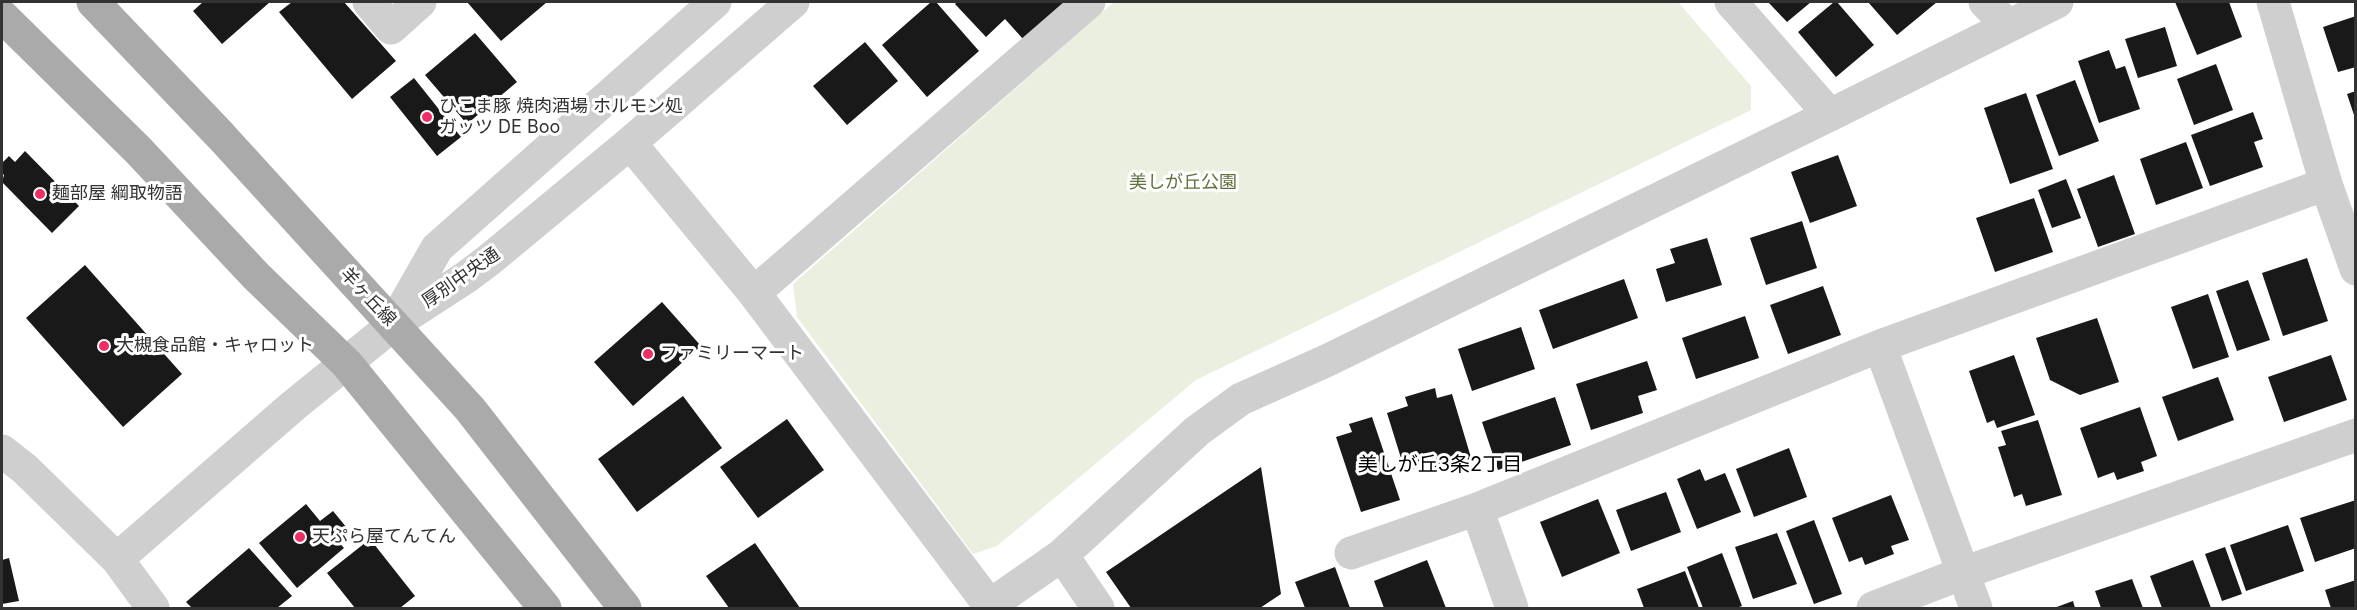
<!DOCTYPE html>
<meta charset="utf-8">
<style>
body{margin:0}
#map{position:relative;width:2357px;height:610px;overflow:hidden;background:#fff;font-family:Inter,sans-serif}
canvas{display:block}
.frame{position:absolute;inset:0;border:3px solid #323232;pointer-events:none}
</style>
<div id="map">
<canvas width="2357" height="610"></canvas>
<div class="frame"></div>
</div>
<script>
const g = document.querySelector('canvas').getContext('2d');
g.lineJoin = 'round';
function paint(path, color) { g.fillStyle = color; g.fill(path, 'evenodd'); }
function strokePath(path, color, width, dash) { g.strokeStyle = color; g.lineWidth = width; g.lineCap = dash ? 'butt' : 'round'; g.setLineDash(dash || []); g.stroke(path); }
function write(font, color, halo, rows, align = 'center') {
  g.font = font + ' Inter,"Noto Sans JP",sans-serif'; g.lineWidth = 6; g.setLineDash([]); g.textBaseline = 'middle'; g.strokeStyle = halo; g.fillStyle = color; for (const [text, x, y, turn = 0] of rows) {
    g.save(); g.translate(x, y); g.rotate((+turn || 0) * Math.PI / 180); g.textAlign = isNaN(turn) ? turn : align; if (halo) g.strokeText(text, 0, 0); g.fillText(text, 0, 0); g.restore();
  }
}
paint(new Path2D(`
 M 1114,2 L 1678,2 L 1751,86 L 1751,110 L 1196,380 L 997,546 L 973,554 L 797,317 L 793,284 Z`), '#ebefe0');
paint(new Path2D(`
 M 203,2 L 270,2 L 222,44 L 193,11 Z
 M 292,2 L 344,2 L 396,61 L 352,99 L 279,12 Z
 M 467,2 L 547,2 L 501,41 Z
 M 931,2 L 936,2 L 979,51 L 927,97 L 882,45 Z
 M 957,2 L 1065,2 L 1023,39 L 1005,19 L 986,37 L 955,4 Z
 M 1768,2 L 1811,2 L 1787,22 Z
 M 1834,2 L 1837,2 L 1874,45 L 1836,77 L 1798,32 Z
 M 1868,2 L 1937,2 L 1897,35 Z
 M 2175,2 L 2229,2 L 2242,37 L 2197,55 Z
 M 2356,16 L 2356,67 L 2338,72 L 2323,27 Z
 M 2165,27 L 2177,66 L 2138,78 L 2125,39 Z
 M 475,33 L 517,82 L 467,124 L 425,75 Z
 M 865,42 L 898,81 L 847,125 L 813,86 Z
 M 2109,50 L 2116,69 L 2125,66 L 2140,109 L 2099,123 L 2078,61 Z
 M 2216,64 L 2233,110 L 2194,125 L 2177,79 Z
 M 414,78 L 461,137 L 437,156 L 390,97 Z
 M 2075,80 L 2099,141 L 2059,156 L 2036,95 Z
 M 2356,91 L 2356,118 L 2355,118 L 2347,94 Z
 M 2026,93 L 2053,169 L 2010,184 L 1984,108 Z
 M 2253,112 L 2263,139 L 2254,142 L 2263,167 L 2210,186 L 2191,135 Z
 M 2186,142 L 2203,188 L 2156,205 L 2140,159 Z
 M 25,151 L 79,206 L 52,233 L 2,182 L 4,175 L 2,173 L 2,163 L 9,156 L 15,162 Z
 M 1838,155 L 1857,206 L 1810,223 L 1791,172 Z
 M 2114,175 L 2135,234 L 2098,247 L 2077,189 Z
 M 2066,179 L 2081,218 L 2052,228 L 2038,190 Z
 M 2034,198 L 2053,252 L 1995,272 L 1976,218 Z
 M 1802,221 L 1817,268 L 1766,285 L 1750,238 Z
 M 1707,238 L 1722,285 L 1666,302 L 1656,269 L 1675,263 L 1670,249 Z
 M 2307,258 L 2328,321 L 2283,336 L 2262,273 Z
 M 85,265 L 182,374 L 123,427 L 26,318 Z
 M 1624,279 L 1638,318 L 1553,349 L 1539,310 Z
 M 2248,280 L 2270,340 L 2237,351 L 2216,291 Z
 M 1823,286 L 1841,335 L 1788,354 L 1770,305 Z
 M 2208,294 L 2229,357 L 2193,369 L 2171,307 Z
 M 662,302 L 701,346 L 633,406 L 594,362 Z
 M 1745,316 L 1759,358 L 1696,379 L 1682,338 Z
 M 2097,318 L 2119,382 L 2080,395 L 2050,380 L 2036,338 Z
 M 1521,327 L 1535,369 L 1472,391 L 1458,349 Z
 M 2014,355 L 2035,415 L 1997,428 L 1994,420 L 1987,423 L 1969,371 Z
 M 2331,355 L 2347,400 L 2284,422 L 2268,377 Z
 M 1647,361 L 1657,390 L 1638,396 L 1643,413 L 1591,430 L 1576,384 Z
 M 2218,377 L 2234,420 L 2178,441 L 2162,397 Z
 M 1435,388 L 1437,398 L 1452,394 L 1472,461 L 1433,472 L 1430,464 L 1405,471 L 1387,413 L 1408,406 L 1405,397 Z
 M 683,396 L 722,448 L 637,512 L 598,459 Z
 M 1555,397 L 1571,445 L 1498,470 L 1482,422 Z
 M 2140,407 L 2157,456 L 2141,462 L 2144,471 L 2117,480 L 2114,472 L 2098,478 L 2080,428 Z
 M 1372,417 L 1400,500 L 1361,512 L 1336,437 L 1352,432 L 1349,424 Z
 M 787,419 L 824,470 L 758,518 L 720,467 Z
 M 2038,420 L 2062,495 L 2026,506 L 2022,494 L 2014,497 L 1998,447 L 2006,445 L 2001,431 Z
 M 1789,448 L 1807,497 L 1754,517 L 1736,469 Z
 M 1261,467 L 1281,594 L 1260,608 L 1131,608 L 1106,572 Z
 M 1700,469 L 1705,481 L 1725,473 L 1741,512 L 1697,529 L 1677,479 Z
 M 1666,492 L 1681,532 L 1631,551 L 1616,510 Z
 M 1891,495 L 1909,540 L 1891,546 L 1894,554 L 1865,565 L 1862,557 L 1849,562 L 1832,518 Z
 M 1598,499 L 1620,553 L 1562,577 L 1540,522 Z
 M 2356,500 L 2356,548 L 2315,562 L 2300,518 Z
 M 306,504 L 320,521 L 333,511 L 347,528 L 335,538 L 344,548 L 297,588 L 259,543 Z
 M 1814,520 L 1842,594 L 1814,604 L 1786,531 Z
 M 2288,525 L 2304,571 L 2246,591 L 2230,545 Z
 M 1777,533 L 1797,584 L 1753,599 L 1735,547 Z
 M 370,539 L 415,596 L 400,608 L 355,608 L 327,573 Z
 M 755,543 L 800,608 L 729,608 L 706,576 Z
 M 2225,547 L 2242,594 L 2222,601 L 2205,554 Z
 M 249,548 L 292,596 L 277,608 L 192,608 L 186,602 Z
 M 1722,553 L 1742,606 L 1736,608 L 1703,608 L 1687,567 Z
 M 9,558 L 19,601 L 2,604 L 2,560 Z
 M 1427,560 L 1446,608 L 1384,608 L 1374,581 Z
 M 2193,560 L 2211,608 L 2162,608 L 2150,576 Z
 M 1335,567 L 1350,608 L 1305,608 L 1295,582 Z
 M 1685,571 L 1699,608 L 1644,608 L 1637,589 Z
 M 2132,579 L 2143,608 L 2101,608 L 2095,591 Z
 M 2356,580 L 2356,608 L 2331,608 L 2325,590 Z
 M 2073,601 L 2075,608 L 2054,608 Z`), '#191919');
strokePath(new Path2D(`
 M 369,2 L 391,28 L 420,2
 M 1731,2 L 1830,115
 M 1985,2 L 2007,25
 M 2273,2 L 2326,184 L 2356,269
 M 630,143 L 754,293 L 990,606
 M 754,293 L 1089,2
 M 396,320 L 437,248 L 715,2
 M 1880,346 L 1976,608
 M 2,451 L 25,469 L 117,559 L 153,608
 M 1477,509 L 1512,608
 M 1351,553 L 1477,509 L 1880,346 L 2326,184
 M 1062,555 L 1098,608
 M 117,559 L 293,406 L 394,324 L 465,278 L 489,260 L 630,143 L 793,2
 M 986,608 L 1062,555 L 1197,431 L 1241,399 L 1326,361 L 1830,115 L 2057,2
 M 1873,608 L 1963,573 L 2356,435`), '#cfcfcf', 33);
strokePath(new Path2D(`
 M 93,2 L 221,136 L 470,409 L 625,608
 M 2,16 L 138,150 L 256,276 L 347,364 L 545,608`), '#aaa', 33);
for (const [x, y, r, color] of [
 [427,117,6,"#ee2e65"],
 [40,194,6,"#ee2e65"],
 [104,346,6,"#ee2e65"],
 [648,354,6,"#ee2e65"],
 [300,537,6,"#ee2e65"]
]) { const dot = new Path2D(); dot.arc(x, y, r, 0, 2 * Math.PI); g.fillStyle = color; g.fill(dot); strokePath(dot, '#fff', 2); }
write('18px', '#323232', '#fff', [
 ["ひこま豚 焼肉酒場 ホルモン処",439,107],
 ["ガッツ DE Boo",439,128],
 ["麺部屋 綱取物語",52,194],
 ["大槻食品館・キャロット",116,346],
 ["ファミリーマート",660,354],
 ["天ぷら屋てんてん",312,537]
], 'left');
write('18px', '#60713c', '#fff', [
 ["美しが丘公園",1183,183]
]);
write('18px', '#323232', '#fff', [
 ["厚別中央通",461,278,-35],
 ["羊ヶ丘線",368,297,47]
]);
write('20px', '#000', '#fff', [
 ["美しが丘3条2丁目",1440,465]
]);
</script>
